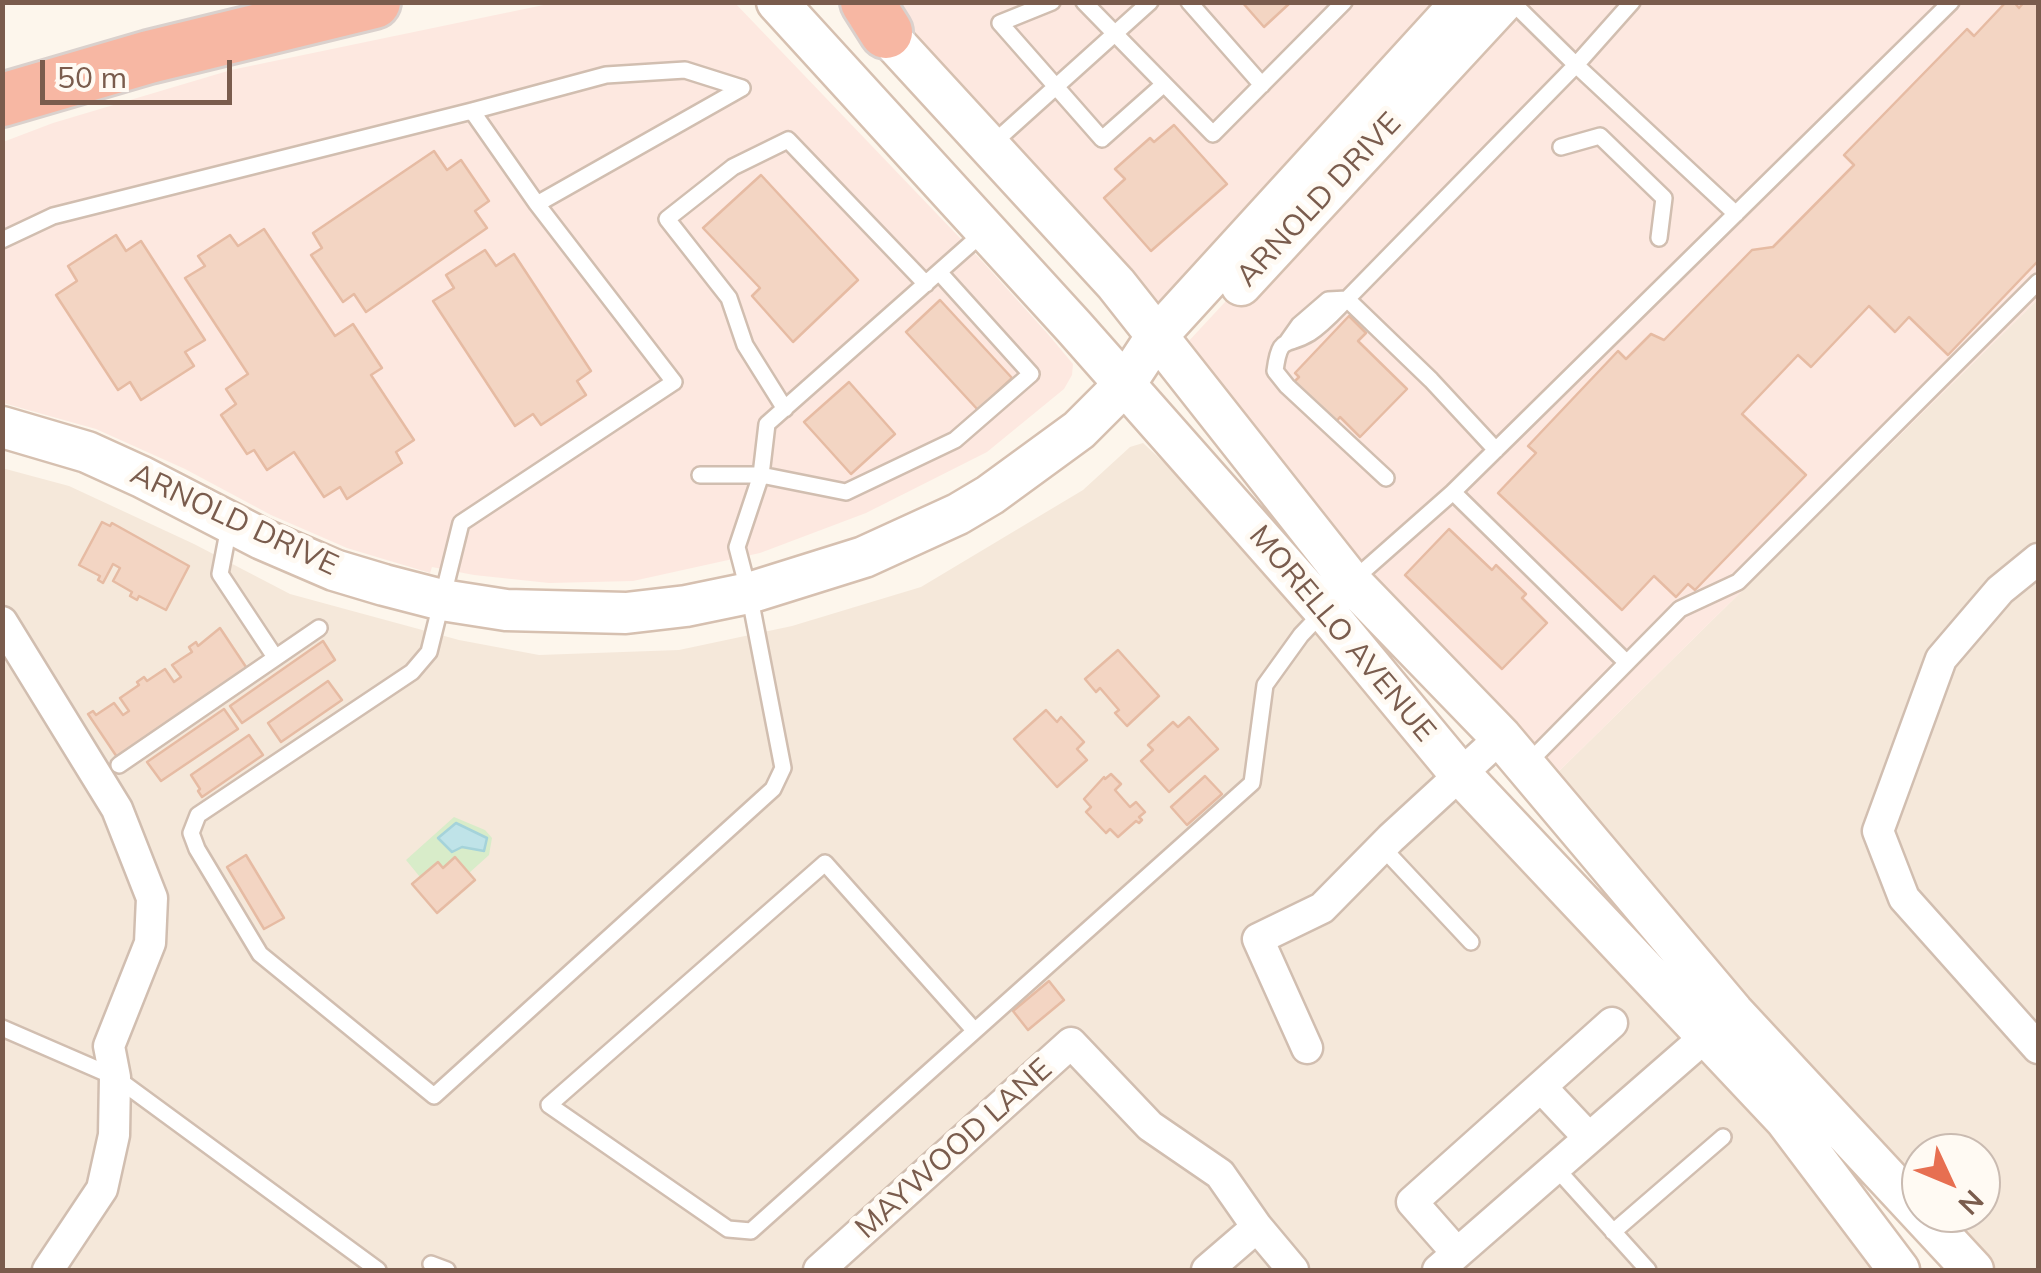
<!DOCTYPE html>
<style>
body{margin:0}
#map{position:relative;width:2041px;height:1273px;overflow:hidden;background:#fdf6ec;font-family:Mulish,sans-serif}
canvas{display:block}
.frame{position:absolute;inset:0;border:5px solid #7a5c4d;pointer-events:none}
.north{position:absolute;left:1901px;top:1133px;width:100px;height:100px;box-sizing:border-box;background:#fffaf3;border:2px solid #cabbb1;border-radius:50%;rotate:134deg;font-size:28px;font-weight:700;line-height:40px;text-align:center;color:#7a5c4d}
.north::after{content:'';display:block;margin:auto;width:35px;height:45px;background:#e76f51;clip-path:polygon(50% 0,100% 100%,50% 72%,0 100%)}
.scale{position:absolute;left:40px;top:60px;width:192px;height:45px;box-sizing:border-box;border:5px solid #7a5c4d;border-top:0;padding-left:12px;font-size:30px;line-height:35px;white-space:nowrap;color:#7a5c4d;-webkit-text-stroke:8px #fffaf3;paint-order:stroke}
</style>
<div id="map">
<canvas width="2041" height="1273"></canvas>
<div class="frame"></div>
<div class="north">N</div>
<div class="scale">50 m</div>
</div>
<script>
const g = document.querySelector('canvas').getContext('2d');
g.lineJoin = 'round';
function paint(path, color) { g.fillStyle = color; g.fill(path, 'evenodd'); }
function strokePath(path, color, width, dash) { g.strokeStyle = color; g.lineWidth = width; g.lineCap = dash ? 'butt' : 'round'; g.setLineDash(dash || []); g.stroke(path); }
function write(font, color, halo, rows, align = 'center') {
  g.font = font + ' Mulish,sans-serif'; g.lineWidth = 10; g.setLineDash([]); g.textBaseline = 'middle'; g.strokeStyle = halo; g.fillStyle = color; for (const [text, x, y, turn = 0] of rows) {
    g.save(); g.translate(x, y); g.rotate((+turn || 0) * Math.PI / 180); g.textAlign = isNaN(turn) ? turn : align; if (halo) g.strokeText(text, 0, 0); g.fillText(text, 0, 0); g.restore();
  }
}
paint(new Path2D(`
 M 2038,299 L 2038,1270 L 1973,1270 L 1733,1012 L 1544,786 ZM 1921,1153 L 1981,1153 L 1981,1213 L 1921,1213 Z
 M 1143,443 L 1324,610 L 1899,1270 L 3,1270 L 2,468 L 69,486 L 194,544 L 290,594 L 459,640 L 539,655 L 679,650 L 792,626 L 921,587 L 1083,490 L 1130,447 Z`), '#f5e8da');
paint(new Path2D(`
 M 558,2 L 735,3 L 982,261 L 1047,333 L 1073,364 L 1072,375 L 1064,389 L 987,452 L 866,513 L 760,553 L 633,581 L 549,583 L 474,575 L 432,567 L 430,573 L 347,548 L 271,515 L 185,469 L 96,429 L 3,403 L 3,142 L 53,123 L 231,70 Z
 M 867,3 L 1462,3 L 1156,337 Z
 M 1503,3 L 2038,3 L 2038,299 L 1544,786 L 1173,358 Z`), '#fde8e0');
paint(new Path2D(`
 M 454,817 L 485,830 L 492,838 L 489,855 L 469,873 L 455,857 L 443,868 L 437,862 L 420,877 L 406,860 Z`), '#d8ecc9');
const water = new Path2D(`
 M 456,823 L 487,838 L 484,851 L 462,847 L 452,852 L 438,838 Z`);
paint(water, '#bfe3e8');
strokePath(water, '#a5d3da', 2.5);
const building = new Path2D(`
 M 1242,2 L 1291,2 L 1264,27 Z
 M 2006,2 L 2014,2 L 2019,8 L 2024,2 L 2038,2 L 2038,261 L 1948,355 L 1909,317 L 1895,332 L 1869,306 L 1811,367 L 1798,355 L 1742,414 L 1806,475 L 1695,590 L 1688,584 L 1676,597 L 1654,576 L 1622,610 L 1498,493 L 1536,453 L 1528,446 L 1618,351 L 1626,359 L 1651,334 L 1664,340 L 1752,250 L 1773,247 L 1854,165 L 1844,155 L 1967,29 L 1974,36 Z
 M 1174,125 L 1227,184 L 1151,251 L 1104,198 L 1125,179 L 1115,169 L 1150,138 L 1154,142 Z
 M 434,151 L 447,170 L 461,160 L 489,201 L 475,211 L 487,228 L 366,312 L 354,294 L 343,302 L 311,255 L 322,248 L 313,233 Z
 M 761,175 L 858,280 L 793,342 L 752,296 L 760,288 L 703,228 Z
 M 264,229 L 335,336 L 353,324 L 382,368 L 371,375 L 414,440 L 396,452 L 402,463 L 347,499 L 340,487 L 324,497 L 294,452 L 267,470 L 254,450 L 247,454 L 221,415 L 236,404 L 226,389 L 248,374 L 185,278 L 205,266 L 198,256 L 230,235 L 238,246 Z
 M 116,235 L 126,251 L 141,241 L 205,340 L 185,352 L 194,366 L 141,400 L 130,382 L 118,390 L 56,295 L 77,281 L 68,266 Z
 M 485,250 L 496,266 L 514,254 L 591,371 L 577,381 L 586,395 L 541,425 L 533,414 L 515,426 L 433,301 L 454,288 L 446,275 Z
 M 940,300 L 1012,378 L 978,410 L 906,332 Z
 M 1349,316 L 1366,333 L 1358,341 L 1407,389 L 1360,437 L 1340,417 L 1335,423 L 1293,383 L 1299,377 L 1295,373 Z
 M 849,382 L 895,434 L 851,474 L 804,422 Z
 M 102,522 L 110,526 L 112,523 L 189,566 L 166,610 L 139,596 L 137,600 L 130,596 L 132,592 L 113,581 L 120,568 L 113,564 L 103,583 L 98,580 L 100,576 L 79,565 Z
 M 1449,529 L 1492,570 L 1496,565 L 1526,594 L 1522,598 L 1547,623 L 1502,669 L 1405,575 Z
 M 220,628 L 250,673 L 119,760 L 88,714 L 93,711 L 96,715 L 114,703 L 123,715 L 129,711 L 120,698 L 139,685 L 137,682 L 144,677 L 147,681 L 165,669 L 174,682 L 181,677 L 172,665 L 192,652 L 189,647 L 196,642 L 198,646 Z
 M 323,641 L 335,660 L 242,723 L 230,706 Z
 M 1118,650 L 1159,696 L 1127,726 L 1115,713 L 1119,710 L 1100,688 L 1096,692 L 1085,679 Z
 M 328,681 L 342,700 L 281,742 L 268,723 Z
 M 224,709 L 238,729 L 161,781 L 147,762 Z
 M 1046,710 L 1057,722 L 1061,717 L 1084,742 L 1077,749 L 1087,760 L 1057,787 L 1014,739 Z
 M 1189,717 L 1218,749 L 1169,792 L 1141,761 L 1153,750 L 1148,745 L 1173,722 L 1178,727 Z
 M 249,735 L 263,755 L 202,797 L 198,791 L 200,789 L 191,775 Z
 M 1111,774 L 1121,784 L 1115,790 L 1130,807 L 1136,802 L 1145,812 L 1139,817 L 1142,820 L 1139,823 L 1136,821 L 1118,837 L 1110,829 L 1106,833 L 1086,812 L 1091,807 L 1084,799 L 1104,777 L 1105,779 Z
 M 1205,776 L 1222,794 L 1187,825 L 1171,807 Z
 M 246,855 L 284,918 L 264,929 L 227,867 Z
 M 455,857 L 475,880 L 437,913 L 412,884 L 438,862 L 443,868 Z
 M 1049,981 L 1064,1000 L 1028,1030 L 1013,1011 Z`);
paint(building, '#f3d5c3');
strokePath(building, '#e6bba3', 2.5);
const lane = new Path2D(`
 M 1052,2 L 1000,23 L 1102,139 L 1164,84
 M 1084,2 L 1213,134 L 1344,2
 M 1189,2 L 1262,85
 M 1512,2 L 1576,65 L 1632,2
 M 472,111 L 537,204 L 674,382 L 461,523 L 429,652 L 412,672 L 198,815 L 191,833 L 197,849 L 260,954 L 434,1096 L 773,789 L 783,768 L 749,593 L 737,547 L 761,475 L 767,424 L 984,232
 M 990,146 L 1150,2
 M 1561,147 L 1600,136 L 1664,198 L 1659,238
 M 537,204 L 742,88
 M 2,240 L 53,216 L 472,111 L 606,75 L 685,70 L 742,88
 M 1347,299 C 1335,311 1324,324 1310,333 C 1286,348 1280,333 1275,371 L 1287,386 L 1386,478
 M 1287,342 L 1299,325 L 1328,300 L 1347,299
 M 785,409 L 745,345 L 729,298 L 667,219 L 733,167 L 788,140 L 926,284
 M 1496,450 L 1431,380 L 1347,299 L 1576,65 L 1736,214
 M 700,475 L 761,475 L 846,492 L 955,440 L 1031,374 L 939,272
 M 1453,492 L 1626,662
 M 229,527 L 220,574 L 275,657
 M 1351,582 L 1453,492 L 1951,2
 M 119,765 L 319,628
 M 1526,765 L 1680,609 L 1738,582 L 2038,282
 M 1382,847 L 1471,942
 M 2,1028 L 115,1077 L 378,1270
 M 974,1030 L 825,863 L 549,1105 L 728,1229 L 751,1231 L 1252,783 L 1265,685 L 1301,635 L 1322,613
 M 1555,1167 L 1648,1270
 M 1613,1232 L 1723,1137
 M 431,1264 L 447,1270`);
const street = new Path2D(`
 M 2038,559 L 2000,590 L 1941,659 L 1878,831 L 1904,898 L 2038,1048
 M 2,622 L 117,809 L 152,898 L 150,943 L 109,1046 L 115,1077 L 114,1135 L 102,1189 L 48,1270
 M 1307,1048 L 1258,939 L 1322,908 L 1391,838 L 1501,737
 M 1541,1087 L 1589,1138
 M 1457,1253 L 1412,1202 L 1612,1023
 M 819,1270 L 1071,1043 L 1150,1126 L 1220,1174 L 1257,1227 L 1293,1270
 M 1207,1270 L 1257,1227
 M 1438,1270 L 1720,1024`);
const secondary = new Path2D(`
 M 777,2 L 1074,327 L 1324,610 L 1460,774 L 1785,1119 L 1899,1270
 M 867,13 L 1116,284 L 1351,582 L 1501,737 L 1733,1012 L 1973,1270
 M 1241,285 L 1503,2
 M 2,427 L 87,452 L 142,477 L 262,539 L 334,570 L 384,585 L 442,600 L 506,610 L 626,613 L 686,606 L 749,593 L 864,557 L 958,514 L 990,495 L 1079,430 L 1125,384 L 1156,337 L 1462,2`);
const highway = new Path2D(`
 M 867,2 L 886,32
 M 2,100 L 149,57 L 374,2`);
strokePath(lane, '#d1beb0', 20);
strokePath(street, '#d1beb0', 35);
strokePath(secondary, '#d6c0b0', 45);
strokePath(highway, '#dad1cd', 58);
strokePath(lane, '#fff', 15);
strokePath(street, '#fff', 30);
strokePath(secondary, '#fff', 40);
strokePath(highway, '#f7b7a3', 52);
write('30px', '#7a5c4d', '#fffaf3', [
 ["ARNOLD DRIVE",1319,200,-47],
 ["ARNOLD DRIVE",234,520,25],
 ["MORELLO AVENUE",1342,634,50],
 ["MAYWOOD LANE",954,1149,-42]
]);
</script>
